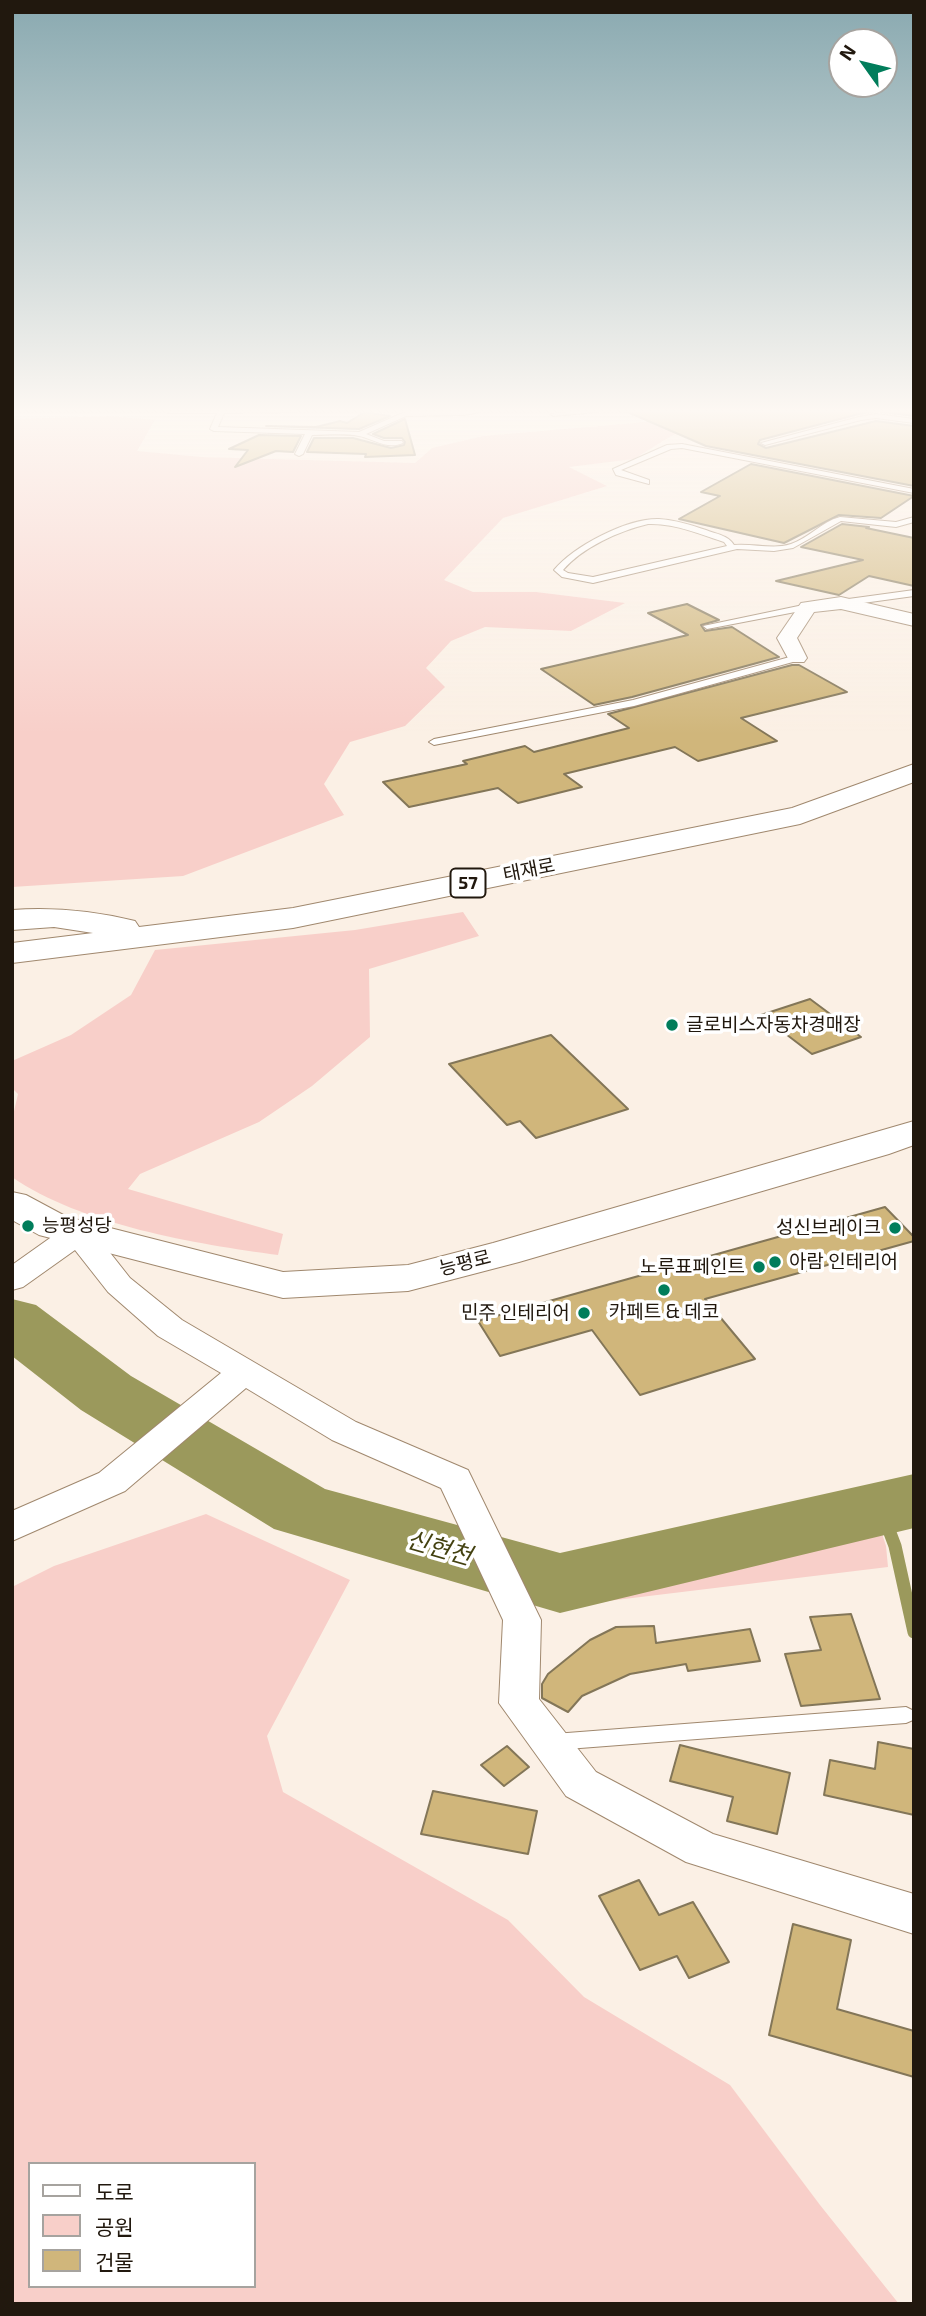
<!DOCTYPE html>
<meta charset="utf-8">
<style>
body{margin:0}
#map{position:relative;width:926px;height:2316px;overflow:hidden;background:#fbf0e5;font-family:"Exo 2","Noto Sans KR",sans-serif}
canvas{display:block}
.frame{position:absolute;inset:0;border:14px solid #21180e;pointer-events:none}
.legend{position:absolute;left:28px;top:2162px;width:228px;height:126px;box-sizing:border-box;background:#fff;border:2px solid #a6a39f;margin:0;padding:9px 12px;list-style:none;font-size:21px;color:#21180e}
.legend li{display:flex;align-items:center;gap:14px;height:35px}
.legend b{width:35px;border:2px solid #a6a39f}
.north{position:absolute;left:828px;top:28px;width:70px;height:70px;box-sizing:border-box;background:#fff;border:2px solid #a6a39f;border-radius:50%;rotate:304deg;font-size:19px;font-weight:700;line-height:28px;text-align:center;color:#21180e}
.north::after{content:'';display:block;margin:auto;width:24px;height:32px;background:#017d5b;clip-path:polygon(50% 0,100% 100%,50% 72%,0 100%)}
</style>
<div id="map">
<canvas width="926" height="2316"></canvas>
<div class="frame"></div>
<ul class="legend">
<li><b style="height:9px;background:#fff"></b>도로</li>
<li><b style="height:19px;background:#f8cfc9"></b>공원</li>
<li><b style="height:19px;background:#d0b67b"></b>건물</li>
</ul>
<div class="north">N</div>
</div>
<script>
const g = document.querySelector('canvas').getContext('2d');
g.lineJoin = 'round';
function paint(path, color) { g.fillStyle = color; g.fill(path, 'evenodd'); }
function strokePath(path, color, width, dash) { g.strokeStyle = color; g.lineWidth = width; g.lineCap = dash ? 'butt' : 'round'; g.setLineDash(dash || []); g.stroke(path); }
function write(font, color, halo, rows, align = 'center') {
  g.font = font + ' "Exo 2","Noto Sans KR",sans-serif'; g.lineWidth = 7; g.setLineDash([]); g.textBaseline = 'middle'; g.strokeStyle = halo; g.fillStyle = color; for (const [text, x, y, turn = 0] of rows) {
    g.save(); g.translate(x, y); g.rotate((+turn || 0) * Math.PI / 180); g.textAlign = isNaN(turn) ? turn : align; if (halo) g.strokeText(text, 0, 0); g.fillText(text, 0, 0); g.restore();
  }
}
paint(new Path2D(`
 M 723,411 L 668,438 L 634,459 L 569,467 L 607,486 L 503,518 L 444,580 L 473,592 L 536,592 L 625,603 L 571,631 L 485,627 L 451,641 L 426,668 L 445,687 L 405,726 L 350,742 L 324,784 L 344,815 L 183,876 L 12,887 L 12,419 L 110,416 L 155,420 L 137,451 L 202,457 L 415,463 L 432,448 L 483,436 L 635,423 Z
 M 463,912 L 479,936 L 369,969 L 370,1037 L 312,1086 L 259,1122 L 140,1174 L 128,1189 L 283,1234 L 278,1255 C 196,1244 81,1225 12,1177 L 12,1120 L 18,1094 L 12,1088 L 12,1061 L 71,1035 L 131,995 L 155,950 L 355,930 Z
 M 206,1514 L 350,1580 L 267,1736 L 283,1792 L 508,1920 L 584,1997 L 730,2085 L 820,2205 L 899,2304 L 12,2304 L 12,1587 L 54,1566 ZM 30,2164 L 254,2164 L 254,2286 L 30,2286 Z
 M 876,1515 L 886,1546 L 888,1567 L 550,1608 L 542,1589 L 569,1587 Z`), '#f8cfc9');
strokePath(new Path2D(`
 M 881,1509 L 895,1546 L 914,1632`), '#9b995c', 13);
paint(new Path2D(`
 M 12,1299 L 36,1305 L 131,1376 L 325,1489 L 560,1553 L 914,1474 L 914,1528 L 560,1613 L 274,1529 L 81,1410 L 12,1356 Z`), '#9b995c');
const building = new Path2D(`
 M 623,410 L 914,410 L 914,416 L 876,411 L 859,414 L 760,440 L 758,444 L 766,448 L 876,421 L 914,426 L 914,486 L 706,446 Z
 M 365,412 L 390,416 L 359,429 L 266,426 L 316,427 L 340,421 L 347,423 Z
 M 405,419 L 415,455 L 365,457 L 366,454 L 307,452 L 314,438 L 353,438 L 391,448 L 404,445 L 405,442 L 402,438 L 384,438 L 373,434 Z
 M 259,435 L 301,436 L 293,452 L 276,451 L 235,467 L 248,450 L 229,449 Z
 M 751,464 L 914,496 L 881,518 L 839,515 L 784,543 L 679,519 L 720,496 L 701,492 Z
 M 842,524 L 869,527 L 866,528 L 914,538 L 914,586 L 869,576 L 839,595 L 776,581 L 863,560 L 801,547 Z
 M 687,604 L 719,620 L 701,625 L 705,631 L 732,627 L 779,657 L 632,697 L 594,705 L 541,669 L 688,635 L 648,613 Z
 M 792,665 L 799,665 L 847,692 L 741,718 L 777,741 L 698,761 L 675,747 L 564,774 L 582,787 L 518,803 L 498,788 L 409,807 L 383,782 L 467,764 L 463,761 L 525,746 L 534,752 L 629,728 L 608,714 Z
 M 810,999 L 861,1037 L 812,1054 L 761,1015 Z
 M 551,1035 L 628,1109 L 536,1138 L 520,1121 L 507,1125 L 449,1064 Z
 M 885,1207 L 914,1237 L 914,1241 L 705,1299 L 755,1359 L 640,1395 L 592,1330 L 500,1356 L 478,1321 Z
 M 851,1614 L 880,1699 L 801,1706 L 785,1654 L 821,1650 L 810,1617 Z
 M 654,1626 L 656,1643 L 750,1629 L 760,1661 L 688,1671 L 686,1664 L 630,1674 L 582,1696 L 568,1712 L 542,1698 L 542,1684 L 548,1674 L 590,1640 L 616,1627 Z
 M 878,1742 L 914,1749 L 914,1815 L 824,1795 L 830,1760 L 875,1769 Z
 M 680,1745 L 790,1773 L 777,1834 L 727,1821 L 733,1797 L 670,1781 Z
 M 507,1746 L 529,1767 L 504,1786 L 481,1765 Z
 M 433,1791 L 537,1811 L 528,1854 L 421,1834 Z
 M 639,1880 L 659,1915 L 693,1902 L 729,1962 L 689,1978 L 677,1956 L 640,1970 L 599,1896 Z
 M 793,1924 L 851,1940 L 837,2009 L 914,2031 L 914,2077 L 769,2035 Z`);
paint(building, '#d0b67b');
strokePath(building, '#837658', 2);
const service = new Path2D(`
 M 170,410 L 299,410 L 296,412 L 224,413 L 218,427 L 359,432 L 405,412 L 489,410 L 464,415 L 406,416 L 366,434 L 384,441 L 402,441 L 403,443 C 387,450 374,439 359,436 C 344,433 327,435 312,435 L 303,454 L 299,456 L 295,454 L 305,434 L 214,431 L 210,429 L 217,413 L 168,413 Z
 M 583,410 L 615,410 L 554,416 L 550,414 Z
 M 876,414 L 914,419 L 914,423 L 876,418 L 861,420 L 765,445 L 761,443 L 859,417 Z
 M 682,444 L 914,489 L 914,493 L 682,448 L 671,449 L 621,470 L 649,480 L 649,484 L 616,475 L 613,469 L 667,445 Z
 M 840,517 L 896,522 L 914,517 L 914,522 L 896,527 L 841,521 L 793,548 L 774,551 L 737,549 L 593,583 L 562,577 L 554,570 C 574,546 627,518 659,519 C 675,520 691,525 706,530 C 716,534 728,535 734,545 C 753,543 773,550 791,544 C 809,538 821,522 840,517 ZM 648,524 C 675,523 699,534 724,542 L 727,546 L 593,577 L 568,573 L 563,570 C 583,547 619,531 648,524 Z
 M 914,590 L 914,596 L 841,606 L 837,603 L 841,600 Z
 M 808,604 L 812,607 L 811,609 L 707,629 L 703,626 Z
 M 797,655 L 802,658 L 800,660 L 634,706 L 434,745 L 429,742 L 434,739 L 633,700 Z
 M 906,1707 L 914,1711 L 913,1720 L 906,1723 L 554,1750 L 547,1748 L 544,1742 L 547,1736 L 554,1734 Z`);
const minor = new Path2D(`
 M 841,597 L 914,614 L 914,626 L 841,609 L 814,612 L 797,638 L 807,658 L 804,662 L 790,662 L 777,638 L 801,603 Z
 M 78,1223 L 89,1226 L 130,1278 L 182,1320 L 356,1422 L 468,1470 L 541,1620 L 539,1699 L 596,1772 L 713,1834 L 914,1894 L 914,1934 L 686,1862 L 566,1796 L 499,1703 L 503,1620 L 441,1488 L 332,1440 L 246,1388 L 125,1491 L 12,1541 L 12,1511 L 99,1473 L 221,1373 L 158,1336 L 108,1292 L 75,1250 L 23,1287 L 12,1290 L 12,1265 L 67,1226 Z`);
const secondary = new Path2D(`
 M 914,1121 L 914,1145 L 889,1154 L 519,1262 L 408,1291 L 283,1298 L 39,1235 L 12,1220 L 12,1192 L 26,1195 L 67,1217 L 283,1272 L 408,1265 L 493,1243 Z`);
const trunk = new Path2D(`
 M 914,764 L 914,782 L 800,824 L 293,928 L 12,963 L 12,943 L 93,933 L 54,927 L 12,930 L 12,910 C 54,907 94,911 135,921 L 139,927 L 293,908 L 792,808 Z`);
strokePath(service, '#a0886e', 2);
strokePath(minor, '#a0886e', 2);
strokePath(secondary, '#a0886e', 2);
strokePath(trunk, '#a0886e', 2);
paint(service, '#fff');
paint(minor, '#fff');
paint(secondary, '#fff');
paint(trunk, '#fff');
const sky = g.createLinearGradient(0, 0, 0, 734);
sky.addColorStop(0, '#89a9b0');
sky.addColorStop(0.56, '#fdf8f3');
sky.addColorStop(1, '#fdf8f300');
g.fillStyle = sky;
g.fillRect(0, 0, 926, 734);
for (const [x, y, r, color] of [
 [672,1025,7,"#017d5b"],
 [28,1226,7,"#017d5b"],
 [895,1228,7,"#017d5b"],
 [775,1262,7,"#017d5b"],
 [759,1267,7,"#017d5b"],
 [664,1290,7,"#017d5b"],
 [584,1313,7,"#017d5b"]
]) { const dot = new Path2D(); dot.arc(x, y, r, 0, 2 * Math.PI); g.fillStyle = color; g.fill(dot); strokePath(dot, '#fff', 2.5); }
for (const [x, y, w] of [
 [468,883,35]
]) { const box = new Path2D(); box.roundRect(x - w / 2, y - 14.5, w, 29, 5); g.fillStyle = '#fff'; g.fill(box); strokePath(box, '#21180e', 2); }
write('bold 18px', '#21180e', null, [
 ["57",468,883]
]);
write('19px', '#21180e', '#fff', [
 ["태재로",529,870,-11],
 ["능평로",465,1263,-14]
]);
write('19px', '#21180e', '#fff', [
 ["글로비스자동차경매장",686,1025],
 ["능평성당",42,1226],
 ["성신브레이크",881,1228,"right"],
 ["아람 인테리어",789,1262],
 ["노루표페인트",745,1267,"right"],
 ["카페트 & 데코",664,1312,"center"],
 ["민주 인테리어",570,1313,"right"]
], 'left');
write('italic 24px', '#434110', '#fff', [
 ["신현천",439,1548,16]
]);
</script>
